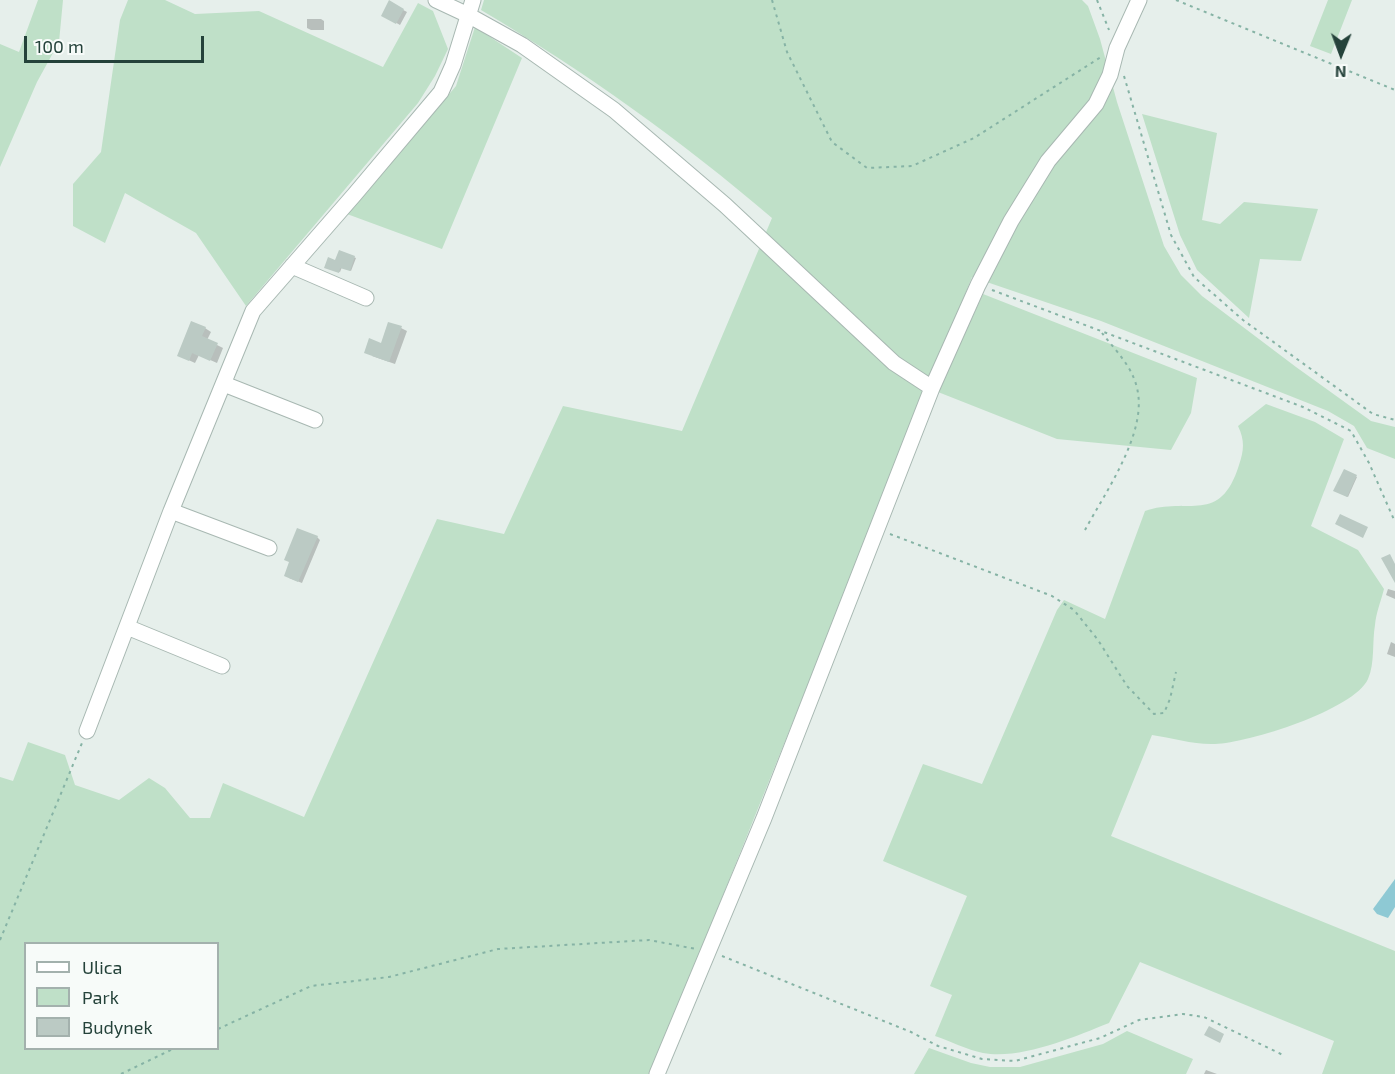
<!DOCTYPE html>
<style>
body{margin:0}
#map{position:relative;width:1395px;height:1074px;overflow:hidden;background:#e6efeb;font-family:"Exo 2",sans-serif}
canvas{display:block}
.legend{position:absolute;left:24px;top:942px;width:195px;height:108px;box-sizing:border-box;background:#f7fbf9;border:2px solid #a3b1ad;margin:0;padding:8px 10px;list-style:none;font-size:18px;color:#24423a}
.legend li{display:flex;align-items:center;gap:12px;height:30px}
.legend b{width:30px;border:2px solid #a3b1ad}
.north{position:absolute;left:1311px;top:24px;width:60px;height:60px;-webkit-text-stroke:4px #f7fbf9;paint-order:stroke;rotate:181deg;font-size:16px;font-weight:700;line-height:24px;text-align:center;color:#24423a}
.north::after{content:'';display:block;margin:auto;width:21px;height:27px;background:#24423a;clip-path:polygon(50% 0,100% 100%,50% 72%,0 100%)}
.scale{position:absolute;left:24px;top:36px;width:180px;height:27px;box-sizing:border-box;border:3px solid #24423a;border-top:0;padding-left:8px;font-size:18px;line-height:21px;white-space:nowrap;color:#24423a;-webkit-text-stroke:4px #f7fbf9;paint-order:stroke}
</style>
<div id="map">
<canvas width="1395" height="1074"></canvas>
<ul class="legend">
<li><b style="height:8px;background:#fff"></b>Ulica</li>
<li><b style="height:16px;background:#bfe0c8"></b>Park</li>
<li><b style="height:16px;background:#bbcac4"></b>Budynek</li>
</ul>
<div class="north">N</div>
<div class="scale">100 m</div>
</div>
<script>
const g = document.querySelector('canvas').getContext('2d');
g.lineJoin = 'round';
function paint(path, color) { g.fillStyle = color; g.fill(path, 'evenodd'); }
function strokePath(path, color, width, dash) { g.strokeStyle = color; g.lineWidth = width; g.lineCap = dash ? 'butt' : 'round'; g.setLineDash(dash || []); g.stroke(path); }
paint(new Path2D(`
 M 38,0 L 63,0 L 59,42 L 37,82 L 0,167 L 0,44 L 19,52 Z
 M 128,0 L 165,0 L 195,14 L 259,11 L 383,67 L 418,3 L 433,11 L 448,49 L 435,76 L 418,103 L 246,306 L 196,233 L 125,193 L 105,243 L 73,226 L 73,184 L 101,152 L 120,20 Z
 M 484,0 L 1082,0 L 1088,6 L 1100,39 L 1117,102 L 1164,246 L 1181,275 L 1202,296 L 1296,367 L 1371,421 L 1395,427 L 1395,459 L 1367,448 L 1354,426 L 1328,411 L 1101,321 L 972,277 L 651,1074 L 0,1074 L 0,777 L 13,781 L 28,742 L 65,755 L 75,785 L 119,800 L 149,778 L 165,788 L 190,818 L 210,818 L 223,783 L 304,817 L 437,519 L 504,534 L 563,406 L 682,431 L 772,218 C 681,140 584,71 481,10 ZM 26,944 L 218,944 L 218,1048 L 26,1048 Z
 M 1328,0 L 1352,0 L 1331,54 L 1310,46 Z
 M 475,27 L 522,58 L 442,249 L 347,214 L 456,86 Z
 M 1142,114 L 1217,133 L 1202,220 L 1220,224 L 1244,202 L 1318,209 L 1301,261 L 1260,259 L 1249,318 L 1197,270 L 1180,235 Z
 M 983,294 L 1197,378 L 1191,413 L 1171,450 L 1057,439 L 938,392 Z
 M 1266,404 L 1315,422 L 1344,439 L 1311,526 L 1358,550 L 1384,589 C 1381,601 1376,613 1375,625 C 1372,642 1375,663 1368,679 C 1354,710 1248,743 1215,744 C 1195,745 1172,738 1152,735 L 1111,836 L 1395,951 L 1395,1074 L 1322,1074 L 1334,1041 L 1140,962 L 1109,1023 C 1074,1037 1021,1060 983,1053 C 967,1050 950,1041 935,1036 L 952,995 L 930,986 L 967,896 L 883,861 L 923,764 L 982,784 L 1057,610 L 1064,600 L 1105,619 L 1145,511 C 1188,496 1220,526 1239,465 C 1244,450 1245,441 1238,426 Z
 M 1127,1031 L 1193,1059 L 1186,1074 L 914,1074 L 929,1048 L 971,1063 L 990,1067 L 1020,1067 L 1103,1044 Z`), '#bfe0c8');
paint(new Path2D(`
 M 1395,879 L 1395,907 L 1388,918 L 1377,914 L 1373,909 Z`), '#8ec9d4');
paint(new Path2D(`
 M 390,3 L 407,12 L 400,25 L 383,15 Z
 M 307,19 L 321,19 L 324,21 L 324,30 L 311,30 L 307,28 Z
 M 340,252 L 356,258 L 351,271 L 342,267 L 340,272 L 326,267 L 336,262 Z
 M 205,328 L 211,332 L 207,340 L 223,348 L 217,363 L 199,355 L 195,363 L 184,358 Z
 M 401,328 L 407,331 L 395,364 L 372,356 Z
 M 1344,471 L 1357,477 L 1348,497 L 1335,491 Z
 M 317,537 L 320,540 L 302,583 L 289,578 Z
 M 1388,589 L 1395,591 L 1395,599 L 1386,595 Z
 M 1391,642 L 1395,644 L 1395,657 L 1387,654 Z
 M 1206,1070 L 1217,1074 L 1204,1074 Z`), '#0003');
paint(new Path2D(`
 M 389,0 L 404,9 L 396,24 L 381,16 Z
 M 339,250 L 355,256 L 350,271 L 340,268 L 339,273 L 324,268 L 328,257 L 335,260 Z
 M 191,321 L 206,327 L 202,336 L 218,343 L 210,361 L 192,353 L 189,361 L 177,356 Z
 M 388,322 L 402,326 L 389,362 L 364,353 L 369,338 L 381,343 Z
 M 1344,469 L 1357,475 L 1347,497 L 1333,491 Z
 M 1340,514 L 1368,527 L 1363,538 L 1335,524 Z
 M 297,528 L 318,536 L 298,582 L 284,576 L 289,562 L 284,560 Z
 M 1390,554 L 1395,564 L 1395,583 L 1381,558 Z
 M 1209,1026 L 1224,1034 L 1220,1043 L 1204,1035 Z`), '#bbcac4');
const minor = new Path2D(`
 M 436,0 L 468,15 L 522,45 L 614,110 L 725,205 L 894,363 L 932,388
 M 292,266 L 366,298
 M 224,384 L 315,420
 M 171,511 L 269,548
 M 127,627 L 222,666
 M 87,731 L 171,511 L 253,311 L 355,194 L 441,92 L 453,65 L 473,0
 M 657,1074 L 764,818 L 932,388 L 978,285 L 1011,221 L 1048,161 L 1096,104 L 1110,75 L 1117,48 L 1139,0`);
strokePath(minor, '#a8b8b2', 17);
strokePath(new Path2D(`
 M 772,0 L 787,52 L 832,142 L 867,168 L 912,166 L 974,138 L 1101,57
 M 1097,0 L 1109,30
 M 1176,0 L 1395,90
 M 1124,76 L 1171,235 L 1194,277 L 1243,320 L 1373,414 L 1395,420
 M 992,290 L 1303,407 L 1351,431 L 1369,463 L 1395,522
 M 1085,530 C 1106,491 1148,432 1137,388 C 1132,366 1115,350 1102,333
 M 890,534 L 1052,596 L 1074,610 L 1098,640 L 1127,686 L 1154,714 L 1164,713 L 1170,699 L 1176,672
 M 0,940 L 82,743
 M 722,956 L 911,1032 L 938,1046 L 982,1059 L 1015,1061 L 1100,1038 L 1139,1020 L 1183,1014 L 1204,1017 L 1285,1056
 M 218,1029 L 311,986 L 389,977 L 498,949 L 649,940 L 696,949
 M 121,1074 L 175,1048`), '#86b3a5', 2, [3, 4.5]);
strokePath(minor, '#fff', 15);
</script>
